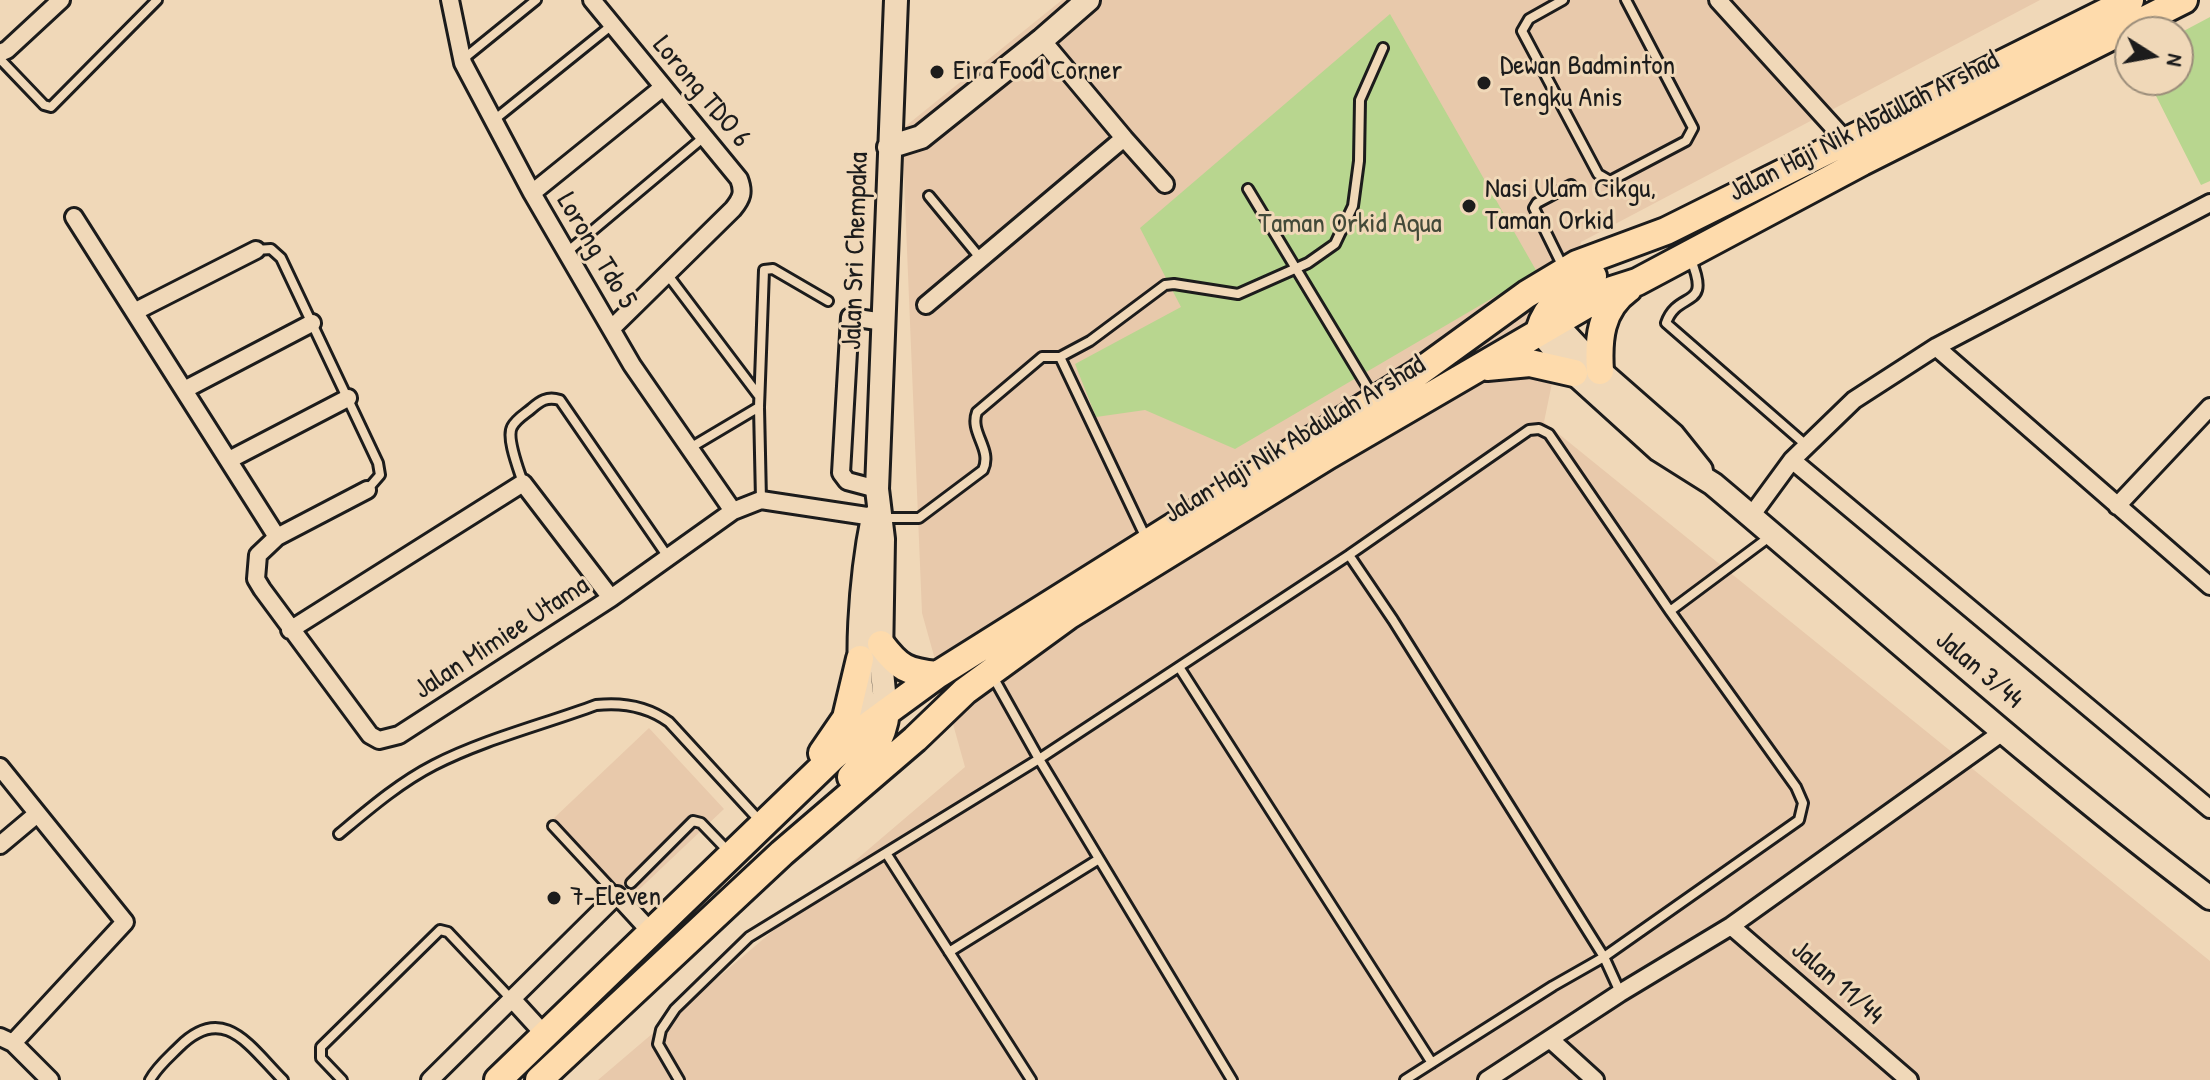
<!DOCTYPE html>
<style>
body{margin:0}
#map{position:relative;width:2210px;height:1080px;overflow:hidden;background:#f0d8b8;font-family:"Patrick Hand",sans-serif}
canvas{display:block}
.north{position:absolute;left:2114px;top:16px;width:80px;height:80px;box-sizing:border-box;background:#f0d8b8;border:2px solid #9b8d7a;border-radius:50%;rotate:101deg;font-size:22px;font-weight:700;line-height:32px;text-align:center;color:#1c1c1c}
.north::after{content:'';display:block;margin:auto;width:28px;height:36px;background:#1c1c1c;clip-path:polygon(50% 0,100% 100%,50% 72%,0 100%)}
</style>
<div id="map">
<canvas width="2210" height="1080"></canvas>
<div class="north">N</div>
</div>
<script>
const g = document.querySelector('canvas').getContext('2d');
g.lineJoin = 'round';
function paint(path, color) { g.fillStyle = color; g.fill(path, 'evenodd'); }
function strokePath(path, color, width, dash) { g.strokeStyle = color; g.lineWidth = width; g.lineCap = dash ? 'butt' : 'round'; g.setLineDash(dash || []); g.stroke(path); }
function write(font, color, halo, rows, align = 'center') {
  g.font = font + ' "Patrick Hand",sans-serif'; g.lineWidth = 6; g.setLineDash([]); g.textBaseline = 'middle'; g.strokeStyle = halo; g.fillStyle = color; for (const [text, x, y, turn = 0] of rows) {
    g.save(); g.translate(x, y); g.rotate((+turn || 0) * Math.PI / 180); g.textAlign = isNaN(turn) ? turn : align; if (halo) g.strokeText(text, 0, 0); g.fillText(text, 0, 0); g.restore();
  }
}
paint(new Path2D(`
 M 1062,0 L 2040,0 L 1581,242 L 1544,422 L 2210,961 L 2210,1080 L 598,1080 L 965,767 L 922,613 L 902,129 Z
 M 649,728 L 724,809 L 629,899 L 554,818 Z`), '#e8c9ab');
paint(new Path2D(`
 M 1390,14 L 1537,272 L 1235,449 L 1145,410 L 1096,417 L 1075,364 L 1181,307 L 1140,228 Z
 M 2210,17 L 2210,181 L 2201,185 L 2148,80 L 2178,80 L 2178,34 Z`), '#b8d68f');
const lane = new Path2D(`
 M 1563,0 L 1529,19 L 1522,31 L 1598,174 L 1610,181 L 1686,141 L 1693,128 L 1626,0
 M 0,59 L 44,105 L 51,107 L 157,0
 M 462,60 L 536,0
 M 494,120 L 612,25
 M 1248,189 L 1374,398
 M 929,196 L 981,259
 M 256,250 L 271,249 L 281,258 L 378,463 L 380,475 L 367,490
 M 567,252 L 704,137
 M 1691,260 C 1712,311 1678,289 1666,323 L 1806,445
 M 1563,267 L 1534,208 L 1537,203 L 1571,185
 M 667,274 L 759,396
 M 1060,357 L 1146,538
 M 690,448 L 759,407
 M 523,483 C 519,470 506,438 512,427 C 516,419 525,414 531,409 C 540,401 547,396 560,400 L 668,557
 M 761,500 L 759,407 L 764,270 L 773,269 L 828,301
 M 882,518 L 919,518 L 983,470 C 993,449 969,433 977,412 L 1042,357 L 1060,357 L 1090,341 L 1165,285 L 1174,284 L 1238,294 L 1308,263 L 1335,244 L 1353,206 L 1359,161 L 1360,100 L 1383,48
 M 1349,555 L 1393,620 L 1604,957 L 1620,992
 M 1670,611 L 1772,535
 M 1179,667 L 1432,1063
 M 992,675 L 1039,759 L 1232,1080
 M 553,826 L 617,895
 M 339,834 C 369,809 399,783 434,765 C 485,739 542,725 596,705 C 623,702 647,706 669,722 L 759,820
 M 886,853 L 1031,1080
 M 631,883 L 693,821 L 701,823 L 728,851
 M 949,952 L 1099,859
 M 150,1080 C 157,1067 168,1058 179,1047 C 224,1002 250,1047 283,1080
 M 342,1080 L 321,1058 L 321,1047 L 440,930 L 448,932 L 512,1000
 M 679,1080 L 658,1044 L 661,1030 L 675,1009 L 749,937 L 1039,759 L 1349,555 L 1529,430 L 1539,429 L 1549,434 L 1670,611 L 1796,787 L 1803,803 L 1799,820 L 1604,957 L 1553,986 L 1405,1080`);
const street = new Path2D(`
 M 450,0 L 463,63 L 532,193 L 632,365 L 733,511
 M 592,0 L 739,179 C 744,192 742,198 733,209 L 612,328
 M 1718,0 L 1847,142
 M 0,53 L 7,50 L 61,0
 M 1124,138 L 1165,184
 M 532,193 L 662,88
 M 74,217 L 277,537
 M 926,305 L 1124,138 L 1042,40
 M 136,311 L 256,250
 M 1936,347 L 2210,586
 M 184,390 L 312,323
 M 229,460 L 348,398
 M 1792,460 L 2210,809
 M 877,489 L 847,481 L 841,473 L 850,317 L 884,322
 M 367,490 L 277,537 L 258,555 L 256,579 L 262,589 L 370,735 L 379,740 L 399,735 L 611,598 L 733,511 L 761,500 L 880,518
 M 2117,506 L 2210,407
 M 1751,516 L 1792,460 L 1854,400 L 1936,347 L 2210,203
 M 290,630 L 523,483 L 611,598
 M 0,767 L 125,922 L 13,1043
 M 0,845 L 37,814
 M 1731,926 L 1909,1080
 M 513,1000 L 544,1034
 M 0,1037 L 13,1043 L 50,1080
 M 1551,1040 L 1595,1080
 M 430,1080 L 617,895 L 650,931
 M 1487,1080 L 1620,993 L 1731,926 L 2004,731`);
const secondary = new Path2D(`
 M 889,147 L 921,137 L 1042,40 L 1088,0
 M 1556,324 L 1600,371 L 1673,435 L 1701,470
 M 1539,331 L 1574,373 L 1659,450 L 1713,484 C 1878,623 2038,768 2210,898
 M 886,712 L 881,661 L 883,539 L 877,489 L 896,0
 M 870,724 C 850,680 863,566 873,517`);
const primary = new Path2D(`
 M 1539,331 C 1547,303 1568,290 1593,276
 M 1487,367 L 1530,363 L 1574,373
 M 1600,371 C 1598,340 1600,309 1628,289
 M 881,644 C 899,668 907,672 937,675
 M 822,753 L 846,718 L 860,659
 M 851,777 C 869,757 883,740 886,712
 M 498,1080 L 833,757 L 870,724 L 937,675 L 1418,373 L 1527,294 L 1577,264 L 1666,231 L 2130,0
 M 539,1080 L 782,853 L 915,739 L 965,691 L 1068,616 L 1329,455 L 1612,290 L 1637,282 L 1862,162 L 2184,0`);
strokePath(lane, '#1c1c1c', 14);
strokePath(street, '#1c1c1c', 22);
strokePath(secondary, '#1c1c1c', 28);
strokePath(primary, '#1c1c1c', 32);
strokePath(lane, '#f0d8b8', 8);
strokePath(street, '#f0d8b8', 16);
strokePath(secondary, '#f0d8b8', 22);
strokePath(primary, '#fedbac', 26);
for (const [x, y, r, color] of [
 [937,72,8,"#1c1c1c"],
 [1484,83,8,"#1c1c1c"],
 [1469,206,8,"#1c1c1c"],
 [554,898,8,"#1c1c1c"]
]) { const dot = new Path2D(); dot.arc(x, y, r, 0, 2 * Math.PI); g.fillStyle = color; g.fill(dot); strokePath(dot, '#f0d8b8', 3); }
write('28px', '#1c1c1c', '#f0d8b8', [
 ["Dewan Badminton",1500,67],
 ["Tengku Anis",1500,99],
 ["Eira Food Corner",953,72],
 ["Nasi Ulam Cikgu,",1485,190],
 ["Taman Orkid",1485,222],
 ["7-Eleven",570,898]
], 'left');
write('28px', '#1c1c1c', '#f0d8b8', [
 ["Lorong TDO 6",701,92,50],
 ["Jalan Haji Nik Abdullah Arshad",1864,127,-27],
 ["Lorong Tdo 5",596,251,59],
 ["Jalan Sri Chempaka",856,251,-88],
 ["Jalan Haji Nik Abdullah Arshad",1295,440,-31],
 ["Jalan Mimiee Utama",502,638,-33],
 ["Jalan 3/44",1979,670,40],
 ["Jalan 11/44",1837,983,41]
]);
write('28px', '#434a39', '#f0d8b8', [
 ["Taman Orkid Aqua",1350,225]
]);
</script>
